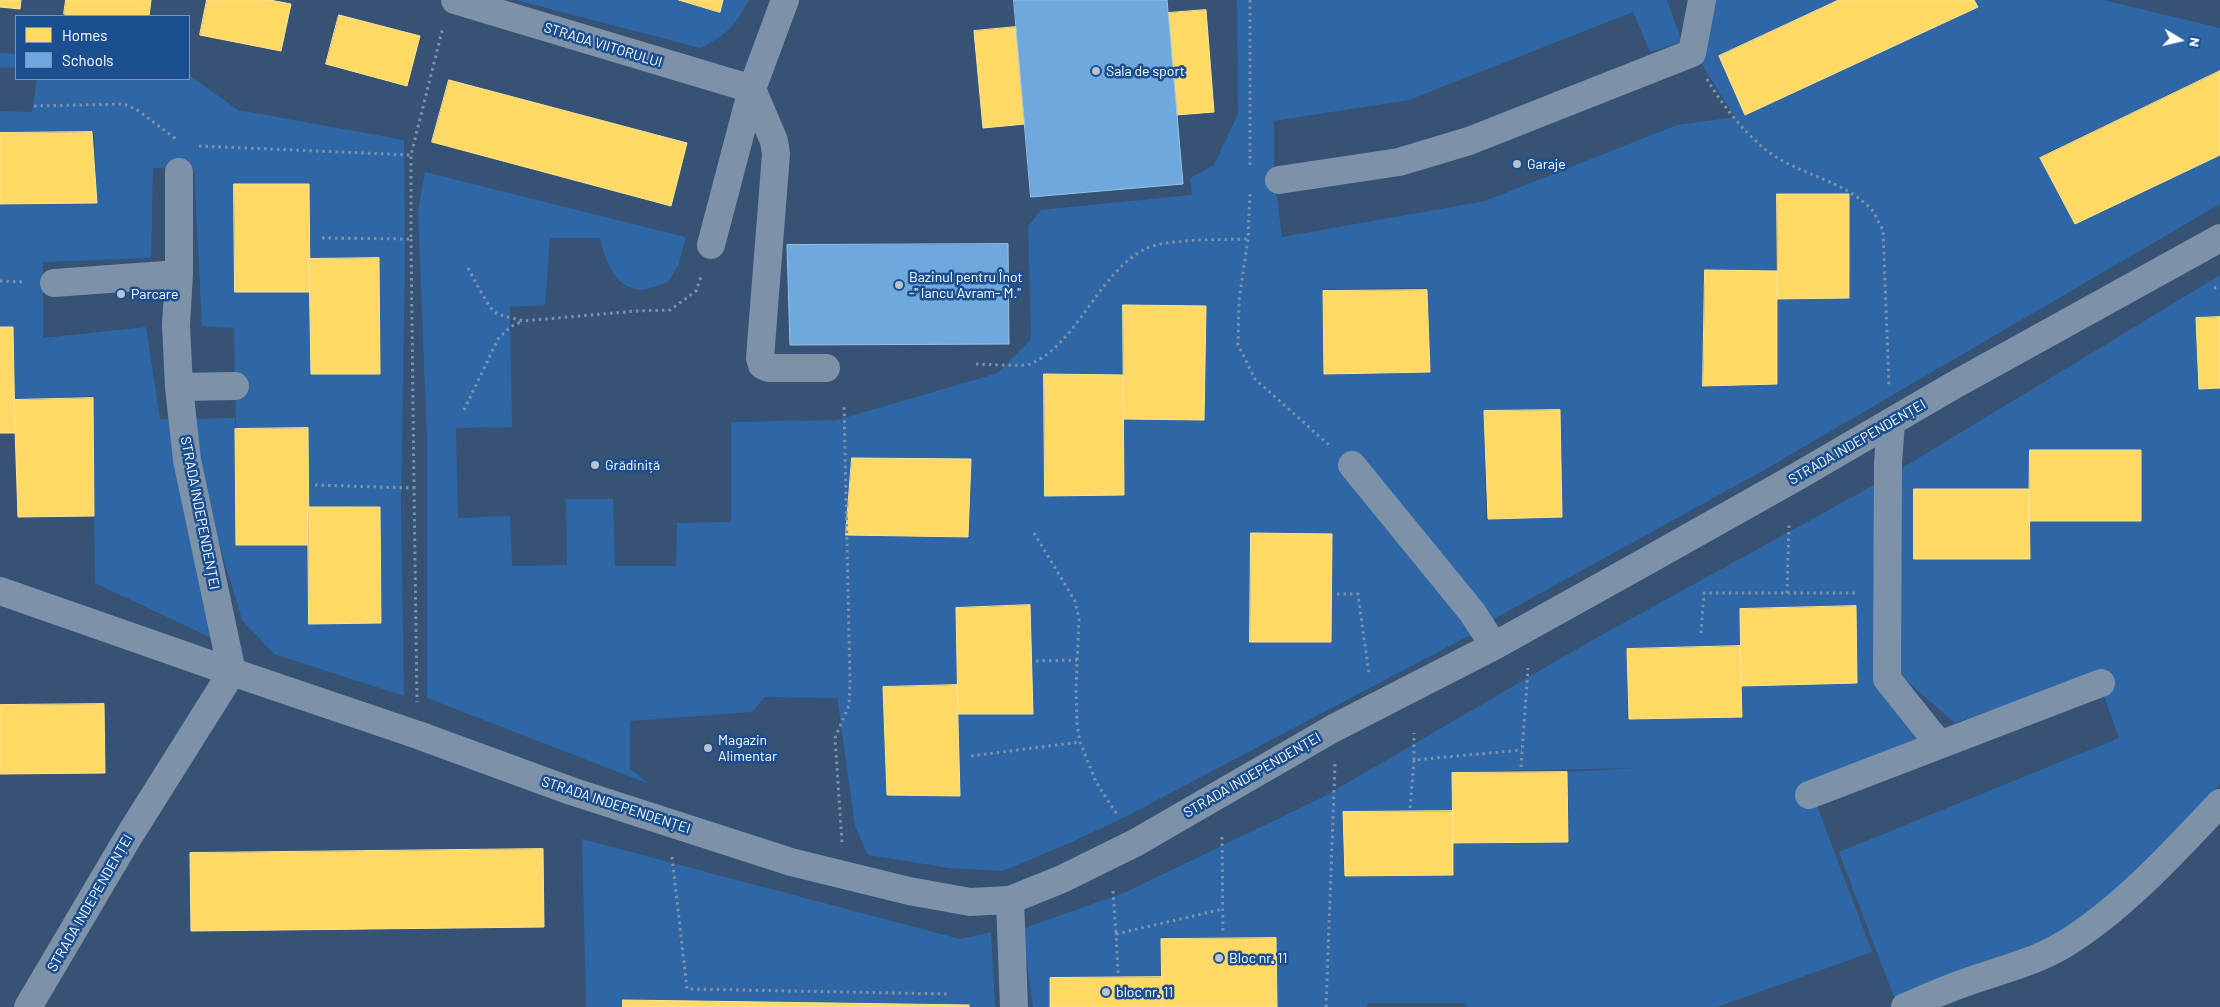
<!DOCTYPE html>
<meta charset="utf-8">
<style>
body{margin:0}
#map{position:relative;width:2220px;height:1007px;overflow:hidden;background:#365274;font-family:Barlow,sans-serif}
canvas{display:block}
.legend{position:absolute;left:15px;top:15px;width:175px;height:65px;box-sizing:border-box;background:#1b4f8f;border:1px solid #7695bc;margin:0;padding:6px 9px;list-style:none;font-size:15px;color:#fff}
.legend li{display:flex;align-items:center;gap:10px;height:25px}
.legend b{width:25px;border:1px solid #7695bc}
.north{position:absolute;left:2155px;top:15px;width:50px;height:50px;-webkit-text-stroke:4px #1b4f8f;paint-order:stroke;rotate:99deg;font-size:14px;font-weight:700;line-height:20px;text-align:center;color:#fff}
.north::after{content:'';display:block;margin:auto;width:18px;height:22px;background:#fff;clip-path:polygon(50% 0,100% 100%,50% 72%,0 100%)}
</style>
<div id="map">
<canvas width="2220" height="1007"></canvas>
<ul class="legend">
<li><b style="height:14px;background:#ffd966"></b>Homes</li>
<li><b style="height:14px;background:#6fa8dc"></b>Schools</li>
</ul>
<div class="north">N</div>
</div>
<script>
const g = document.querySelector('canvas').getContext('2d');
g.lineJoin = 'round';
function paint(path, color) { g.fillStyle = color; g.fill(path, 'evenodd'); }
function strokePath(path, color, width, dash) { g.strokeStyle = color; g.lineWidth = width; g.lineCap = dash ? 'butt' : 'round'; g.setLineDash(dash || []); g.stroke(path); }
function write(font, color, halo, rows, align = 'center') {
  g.font = font + ' Barlow,sans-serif'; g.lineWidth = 5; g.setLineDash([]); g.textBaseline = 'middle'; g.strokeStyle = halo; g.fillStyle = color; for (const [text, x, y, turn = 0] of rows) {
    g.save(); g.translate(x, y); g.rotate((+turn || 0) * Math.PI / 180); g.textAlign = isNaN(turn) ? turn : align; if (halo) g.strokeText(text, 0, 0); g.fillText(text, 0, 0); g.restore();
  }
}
paint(new Path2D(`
 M 516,0 L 749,0 C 734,27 728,34 700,48 Z
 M 1237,0 L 1667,0 L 1682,42 L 1650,52 L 1633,12 L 1409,100 L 1274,121 L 1274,174 L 1282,237 L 1485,201 L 1677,125 L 1735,117 L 1701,63 L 1707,0 L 1839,0 L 1719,55 L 1745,115 L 1977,7 L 1974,0 L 2104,0 L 2220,28 L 2220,70 L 2039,157 L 2075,224 L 2220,155 L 2220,204 L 1766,469 L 1492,620 L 1472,634 L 1127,816 L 1072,842 L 1003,871 L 949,868 L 868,855 L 855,826 L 837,696 L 837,698 L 765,697 L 752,712 L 630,721 L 630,769 L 649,784 L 427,698 L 427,439 L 418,211 L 425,172 L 686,237 L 678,266 L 668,282 C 660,284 649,290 641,290 C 614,288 605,260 600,238 L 550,238 L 545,305 L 510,307 L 512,427 L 456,428 L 458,518 L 510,516 L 512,566 L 567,565 L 566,499 L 613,499 L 615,566 L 676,566 L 677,523 L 731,522 L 731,422 L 833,420 L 834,428 L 834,421 L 998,373 L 1031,339 L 1028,226 L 1041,210 L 1192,195 L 1190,178 L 1214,165 L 1238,114 ZM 1777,193 L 1849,194 L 1850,298 L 1778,300 L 1778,384 L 1703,387 L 1704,270 L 1776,270 ZM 1428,288 L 1430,372 L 1324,374 L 1322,289 ZM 1561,410 L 1562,517 L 1486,519 L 1484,412 ZM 852,458 L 971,460 L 969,538 L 846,535 Z
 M 0,53 L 16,54 L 16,68 L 0,67 Z
 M 189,75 L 238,110 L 404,140 L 405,258 L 401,506 L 404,696 L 274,654 L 242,620 L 218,540 L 187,419 L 235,418 L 236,545 L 309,545 L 309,624 L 382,623 L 380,506 L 309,508 L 308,429 L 236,428 L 234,328 L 202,326 L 194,167 L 153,168 L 151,258 L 43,262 L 43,338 L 146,327 L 160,419 L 175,419 L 220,642 L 95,583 L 92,396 L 14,400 L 0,327 L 0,205 L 97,204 L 94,132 L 0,133 L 0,111 L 32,112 L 37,79 L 189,79 Z
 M 2220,275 L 2220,317 L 2196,318 L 2198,388 L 2220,388 L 2220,784 L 2130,879 L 2076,927 L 1895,1000 L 1839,852 L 2119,738 L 2096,674 L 1955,723 L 1896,672 L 1894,473 Z
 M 1874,485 L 1878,681 L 1922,741 L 1810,787 L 1872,952 L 1717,1007 L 1466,1007 L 1466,1003 L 1368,1003 L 1367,1007 L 1277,1007 L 1276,937 L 1161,937 L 1160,977 L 1049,977 L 1049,1007 L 1033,1007 L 1022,929 L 1126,892 L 1323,797 L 1587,643 ZM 1856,607 L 1857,682 L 1742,687 L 1743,717 L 1627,719 L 1627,650 L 1739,646 L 1741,609 ZM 1636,768 L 1568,772 L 1569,843 L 1454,844 L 1454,875 L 1344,877 L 1345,905 L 1342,812 L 1452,810 L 1452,772 Z
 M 582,839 L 960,939 L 991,932 L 995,1007 L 586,1007 Z`), '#2f66a5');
const homes = new Path2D(`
 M 0,0 L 21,0 L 20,9 L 0,7 Z
 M 66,0 L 151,0 L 149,16 L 77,16 L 64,14 Z
 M 207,0 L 270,0 L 291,4 L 281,51 L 200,35 Z
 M 679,0 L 723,0 L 720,12 Z
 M 1839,0 L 1974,0 L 1978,7 L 1745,115 L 1719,56 Z
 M 1206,10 L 1214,112 L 1176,115 L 1168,13 Z
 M 339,15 L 420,36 L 407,86 L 326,64 Z
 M 1016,27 L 1025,124 L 983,128 L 974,31 Z
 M 2220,71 L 2220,155 L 2075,224 L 2040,158 Z
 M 449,80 L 687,143 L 671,206 L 432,142 Z
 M 92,132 L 97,203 L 0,204 L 0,133 Z
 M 234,184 L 309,184 L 310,292 L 235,292 Z
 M 1777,194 L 1849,194 L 1849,298 L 1778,299 Z
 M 379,258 L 380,374 L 311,374 L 309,259 Z
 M 1705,270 L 1777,271 L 1777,384 L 1703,386 Z
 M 1427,290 L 1430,372 L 1324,374 L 1323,291 Z
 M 1123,305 L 1206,306 L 1204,420 L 1124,419 Z
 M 2220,317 L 2220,388 L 2199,389 L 2196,318 Z
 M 0,327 L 13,327 L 15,433 L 0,433 Z
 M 1044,374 L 1123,375 L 1124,495 L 1045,496 Z
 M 93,398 L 94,516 L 18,517 L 14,400 Z
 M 1560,410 L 1562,517 L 1488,519 L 1484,411 Z
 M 308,428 L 309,545 L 236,545 L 235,429 Z
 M 2030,450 L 2141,450 L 2141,521 L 2029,521 Z
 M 852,458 L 971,459 L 968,537 L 846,535 Z
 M 1914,489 L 2029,489 L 2030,559 L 1914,559 Z
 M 308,507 L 380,507 L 381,623 L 309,624 Z
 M 1251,533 L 1332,534 L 1331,642 L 1250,642 Z
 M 1030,605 L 1033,714 L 958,714 L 956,608 Z
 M 1856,606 L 1857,683 L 1741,686 L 1740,609 Z
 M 1740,646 L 1742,717 L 1629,719 L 1627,649 Z
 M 957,685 L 960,796 L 887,795 L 883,687 Z
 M 104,704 L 105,773 L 0,774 L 0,705 Z
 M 1567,772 L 1568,842 L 1453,843 L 1452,773 Z
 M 1453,811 L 1453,875 L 1345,876 L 1343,812 Z
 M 543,849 L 544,927 L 191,931 L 190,853 Z
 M 1276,938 L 1277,1007 L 1162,1007 L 1161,939 Z
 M 1162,977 L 1162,1007 L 1050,1007 L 1050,978 Z
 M 623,1000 L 969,1005 L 969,1007 L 623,1007 Z`);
paint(homes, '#ffd966');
strokePath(homes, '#ffe494', 1);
const schools = new Path2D(`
 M 1014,0 L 1167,0 L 1183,184 L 1031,197 Z
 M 1008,244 L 1009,344 L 790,345 L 787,245 Z`);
paint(schools, '#6fa8dc');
strokePath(schools, '#9ac2e6', 1);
strokePath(new Path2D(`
 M 1250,0 L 1250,165
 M 1707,79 C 1722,105 1743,131 1766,150 C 1798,175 1843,179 1872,210 C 1876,216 1879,224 1883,230 L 1889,386
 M 34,106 L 124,104 L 139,111 L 177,140
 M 199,146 L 411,155
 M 1250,194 L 1248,239 L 1239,300 L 1238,345 L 1255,379 L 1329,445
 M 322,238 L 411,239 L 411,155 L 443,27
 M 411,239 L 414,488
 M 468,268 L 477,285 L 490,307 L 497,314 L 523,321 L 636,311 L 670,310 L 696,291 L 702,274
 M 0,281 L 24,282
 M 2214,288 L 2220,286
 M 976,364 C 988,364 1021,367 1030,364 C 1076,346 1099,272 1145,249 C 1167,238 1222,240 1248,239
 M 464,410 L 498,339 L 510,327 L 523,321
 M 315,485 L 414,488 L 417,702
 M 1034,533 L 1075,601 L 1079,619 L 1076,688 L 1077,724 L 1080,742 L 1096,782 L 1118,816
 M 1787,593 L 1789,524
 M 1337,594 L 1358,594 L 1369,674
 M 1701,633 L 1704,593 L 1857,593
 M 1036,661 L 1077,660
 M 971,756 L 1080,742
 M 1414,760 L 1414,733
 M 1521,767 L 1528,668
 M 1410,808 L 1414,760 L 1522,750
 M 1222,837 L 1223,934
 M 842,842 L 835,738 L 849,705 L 850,683 L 844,405
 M 672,857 L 687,989 L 948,994
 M 1113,891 L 1116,934
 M 1118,973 L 1116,934 L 1223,909
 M 1326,1007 L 1335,763`), '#7d92a8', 3, [2.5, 4]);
strokePath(new Path2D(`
 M 455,0 L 752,89
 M 752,89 L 774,141 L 776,154 L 760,358 L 762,365 L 768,368 L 826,368
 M 1279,180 L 1399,162 L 1469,141 L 1692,53 L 1702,0
 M 711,245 L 752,89 L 785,0
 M 54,283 L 179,274
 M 179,387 L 235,386
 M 1891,422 L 1888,463 L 1887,679 L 1939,744
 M 1352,465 L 1472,612 L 1494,646
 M 0,591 L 232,672 L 418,735 L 571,791 L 791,862 L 909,891 L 970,902 L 1010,900 L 1062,879 L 1135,843 L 1334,728 L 1494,646 L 1645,562 L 1798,476 L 1956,384 L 2220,238
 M 1809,795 L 2101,683
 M 1010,900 L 1014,1007
 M 28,1007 L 129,836 L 232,672 L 187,460 L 179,387 L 176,325 L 179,274 L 179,172
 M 1905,1007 C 1924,999 1944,990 1964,983 C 1997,971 2033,963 2063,945 C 2121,910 2174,852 2220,803`), '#7d92a8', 28);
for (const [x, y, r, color] of [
 [1096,71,5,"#b9c2ce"],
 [1517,164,5,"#b9c2ce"],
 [899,285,5,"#b9c2ce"],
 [121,294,5,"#b9c2ce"],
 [595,465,5,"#b9c2ce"],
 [708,748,5,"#b9c2ce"],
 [1219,958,5,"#b9c2ce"],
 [1106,992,5,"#b9c2ce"]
]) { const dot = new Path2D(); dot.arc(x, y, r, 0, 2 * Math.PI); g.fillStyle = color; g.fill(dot); strokePath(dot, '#1b4f8f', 2); }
write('14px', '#fff', '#1b4f8f', [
 ["STRADA VIITORULUI",603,45,17],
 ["STRADA INDEPENDENȚEI",1857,442,-30],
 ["STRADA INDEPENDENȚEI",200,513,79],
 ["STRADA INDEPENDENȚEI",1252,775,-30],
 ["STRADA INDEPENDENȚEI",616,805,18],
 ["STRADA INDEPENDENȚEI",90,903,-60]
]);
write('14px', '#fff', '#1b4f8f', [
 ["Sala de sport",1106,71],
 ["Garaje",1527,164],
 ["Bazinul pentru Înot",909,277],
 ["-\" Iancu Avram- M.\"",909,293],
 ["Parcare",131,294],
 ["Grădiniță",605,465],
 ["Magazin",718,740],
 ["Alimentar",718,756],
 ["Bloc nr. 11",1229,958],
 ["bloc nr. 11",1116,992]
], 'left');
</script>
